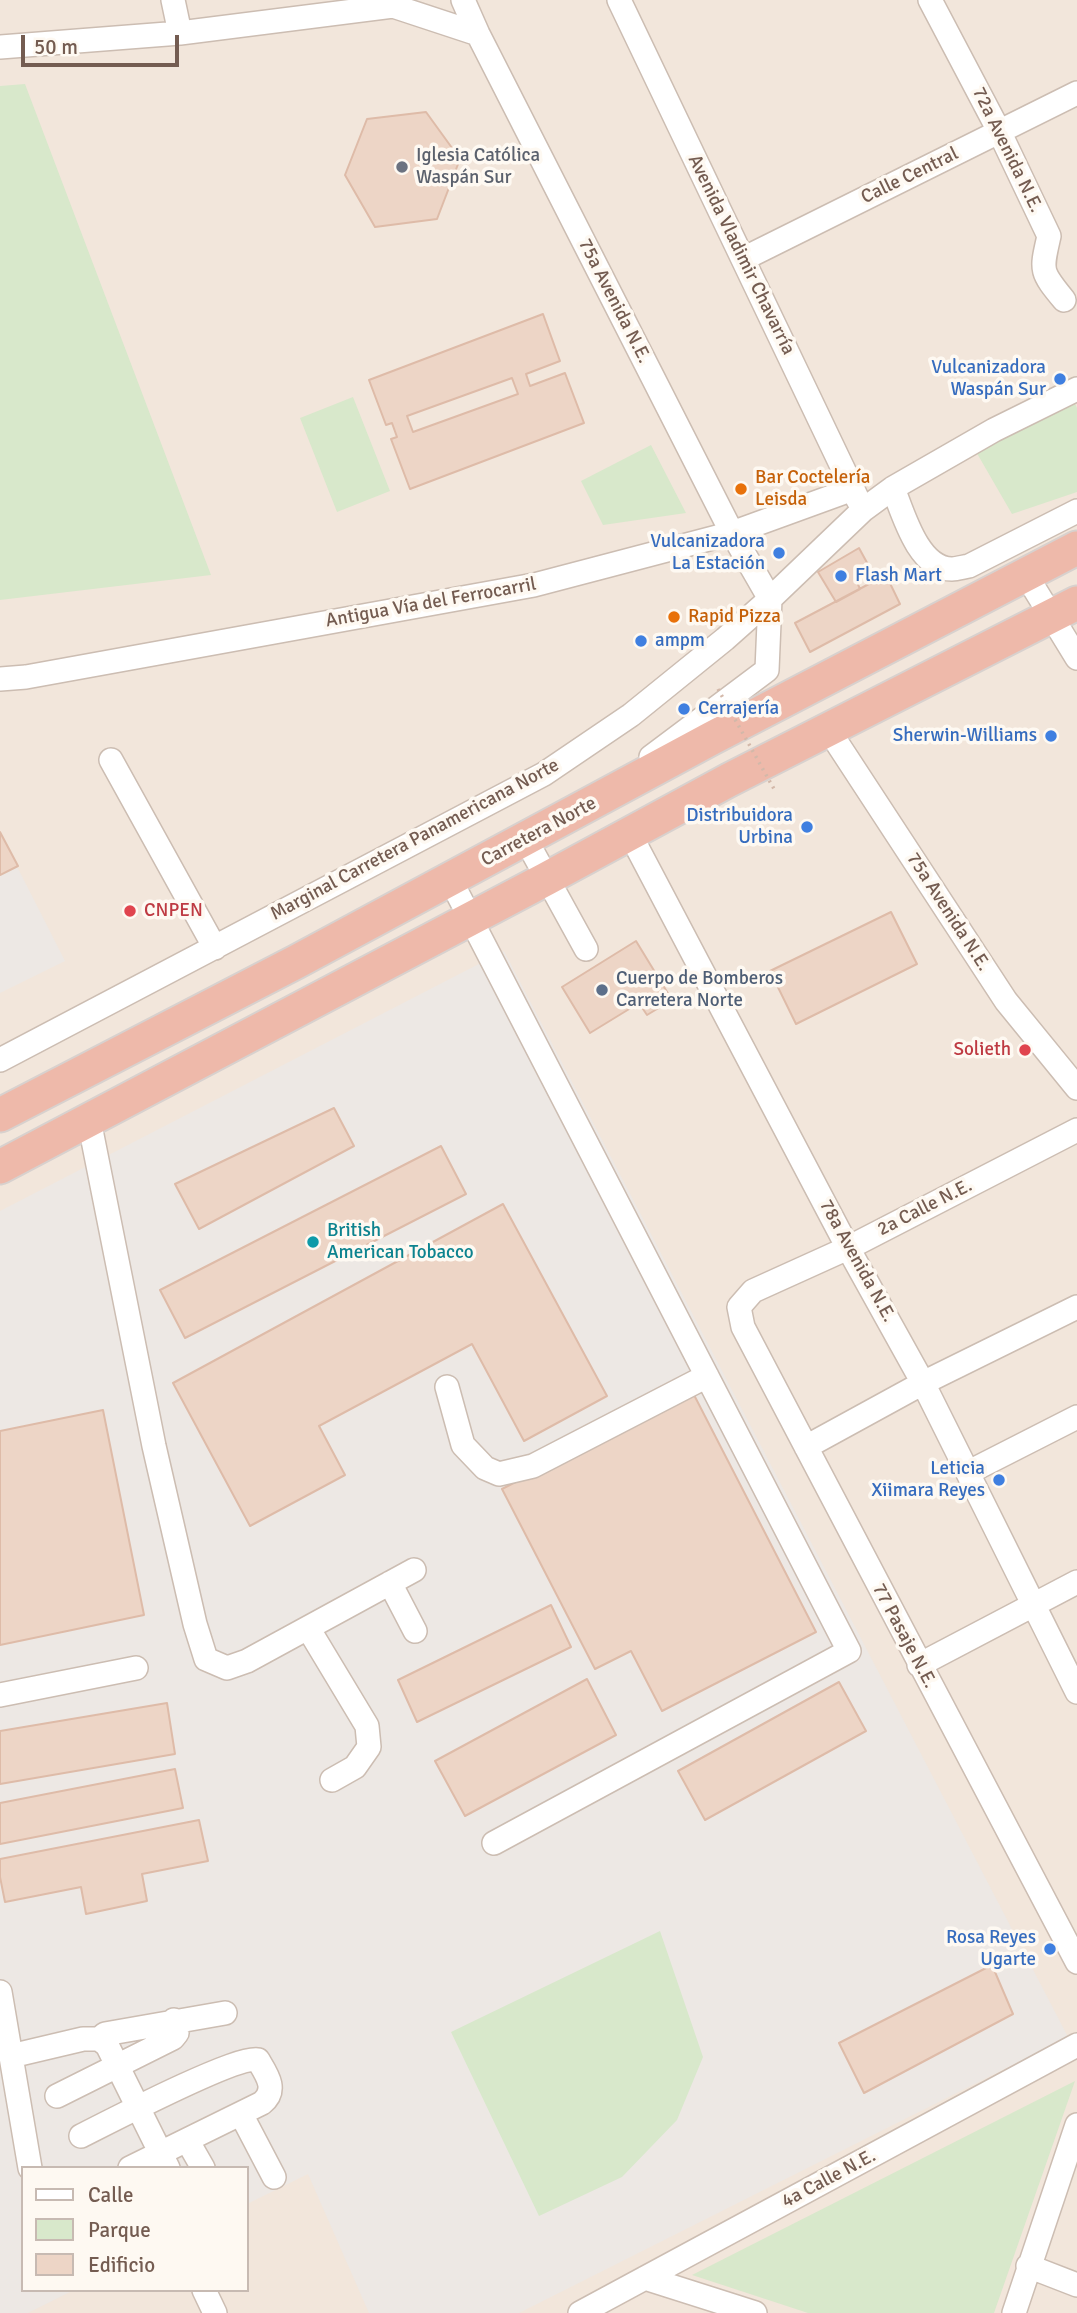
<!DOCTYPE html>
<meta charset="utf-8">
<style>
body{margin:0}
#map{position:relative;width:1077px;height:2313px;overflow:hidden;background:#fbf5ec;font-family:Signika,sans-serif}
canvas{display:block}
.legend{position:absolute;left:21px;top:2166px;width:228px;height:126px;box-sizing:border-box;background:#fef9f2;border:2px solid #c7bab2;margin:0;padding:9px 12px;list-style:none;font-size:21px;color:#745c51}
.legend li{display:flex;align-items:center;gap:14px;height:35px}
.legend b{width:35px;border:2px solid #c7bab2}
.scale{position:absolute;left:21px;top:35px;width:158px;height:32px;box-sizing:border-box;border:4px solid #745c51;border-top:0;padding-left:9px;font-size:21px;line-height:24px;white-space:nowrap;color:#745c51;-webkit-text-stroke:5px #fef9f2;paint-order:stroke}
</style>
<div id="map">
<canvas width="1077" height="2313"></canvas>
<ul class="legend">
<li><b style="height:9px;background:#fff"></b>Calle</li>
<li><b style="height:19px;background:#d8e8cb"></b>Parque</li>
<li><b style="height:19px;background:#edd5c6"></b>Edificio</li>
</ul>
<div class="scale">50 m</div>
</div>
<script>
const g = document.querySelector('canvas').getContext('2d');
g.lineJoin = 'round';
function paint(path, color) { g.fillStyle = color; g.fill(path, 'evenodd'); }
function strokePath(path, color, width, dash) { g.strokeStyle = color; g.lineWidth = width; g.lineCap = dash ? 'butt' : 'round'; g.setLineDash(dash || []); g.stroke(path); }
function write(font, color, halo, rows, align = 'center') {
  g.font = font + ' Signika,sans-serif'; g.lineWidth = 7; g.setLineDash([]); g.textBaseline = 'middle'; g.strokeStyle = halo; g.fillStyle = color; for (const [text, x, y, turn = 0] of rows) {
    g.save(); g.translate(x, y); g.rotate((+turn || 0) * Math.PI / 180); g.textAlign = isNaN(turn) ? turn : align; if (halo) g.strokeText(text, 0, 0); g.fillText(text, 0, 0); g.restore();
  }
}
paint(new Path2D(`
 M 0,0 L 1077,0 L 1077,2313 L 0,2313 ZM 23,2168 L 247,2168 L 247,2290 L 23,2290 Z`), '#f2e6db');
paint(new Path2D(`
 M 0,833 L 65,961 L 0,993 Z
 M 504,951 L 1068,2037 L 519,2313 L 369,2313 L 308,2174 L 247,2204 L 247,2168 L 23,2168 L 23,2290 L 74,2290 L 28,2313 L 0,2313 L 0,1211 Z`), '#ede8e4');
paint(new Path2D(`
 M 25,84 L 211,575 L 0,600 L 0,86 Z
 M 1070,392 L 1077,408 L 1077,492 L 1012,514 L 971,443 Z
 M 353,397 L 390,491 L 337,512 L 300,418 Z
 M 651,445 L 686,513 L 603,525 L 581,481 Z
 M 660,1931 L 703,2057 L 677,2120 L 622,2177 L 539,2216 L 451,2032 Z
 M 1075,2081 L 994,2313 L 808,2313 L 692,2275 Z`), '#d8e8cb');
const building = new Path2D(`
 M 426,112 L 460,159 L 437,219 L 375,227 L 345,175 L 367,119 Z
 M 543,314 L 560,361 L 526,374 L 530,386 L 565,373 L 584,423 L 410,489 L 391,439 L 397,437 L 392,423 L 386,425 L 369,380 ZM 512,378 L 518,394 L 413,432 L 407,416 Z
 M 859,548 L 871,570 L 856,580 L 860,589 L 836,602 L 818,572 Z
 M 886,575 L 900,604 L 810,652 L 795,623 Z
 M 0,832 L 18,866 L 0,875 Z
 M 891,912 L 917,964 L 796,1024 L 770,971 Z
 M 636,941 L 672,1000 L 647,1015 L 639,1003 L 590,1033 L 562,987 Z
 M 334,1108 L 354,1146 L 199,1229 L 175,1184 Z
 M 441,1146 L 466,1194 L 185,1338 L 160,1290 Z
 M 503,1204 L 607,1396 L 524,1441 L 472,1344 L 319,1426 L 345,1475 L 250,1526 L 173,1383 Z
 M 692,1391 L 816,1632 L 662,1711 L 631,1651 L 595,1669 L 502,1489 Z
 M 103,1410 L 144,1615 L 0,1645 L 0,1431 Z
 M 551,1605 L 571,1647 L 417,1722 L 398,1680 Z
 M 587,1679 L 616,1735 L 465,1816 L 435,1761 Z
 M 839,1682 L 866,1731 L 705,1820 L 678,1771 Z
 M 167,1703 L 175,1754 L 0,1784 L 0,1731 Z
 M 175,1769 L 183,1808 L 0,1844 L 0,1803 Z
 M 199,1820 L 208,1861 L 142,1874 L 147,1901 L 86,1914 L 81,1887 L 5,1902 L 0,1877 L 0,1859 Z
 M 992,1965 L 1013,2014 L 864,2093 L 839,2043 Z`);
paint(building, '#edd5c6');
strokePath(building, '#debba8', 2);
const minor = new Path2D(`
 M 173,0 L 180,33
 M 463,0 L 478,34 L 732,533 L 770,599 L 767,670 L 651,757
 M 619,0 L 858,500
 M 930,0 L 999,131 L 1049,236 C 1041,271 1040,271 1064,300
 M 0,47 L 180,33 L 393,6 L 478,34
 M 743,259 L 1077,93
 M 893,488 C 903,513 918,569 952,569 C 957,569 963,567 969,566 L 1077,511
 M 1026,575 L 1077,658
 M 0,679 L 26,677 L 534,585 L 732,533 L 853,489
 M 828,729 L 1006,1001 L 1077,1088
 M 111,760 L 215,948
 M 630,834 L 848,1248 L 923,1383 L 1077,1692
 M 526,840 L 586,949
 M 450,879 L 849,1651 L 494,1843
 M 0,1060 L 544,774 L 631,715 L 725,639 L 770,599 L 863,510 L 893,488 L 994,430 L 1077,389
 M 89,1120 L 154,1446 L 195,1624 L 206,1659 L 227,1668 L 247,1661 L 414,1570
 M 1077,1130 L 848,1248 L 753,1291 L 739,1307 L 743,1327 L 1077,1962
 M 447,1387 L 463,1445 L 485,1468 L 499,1474 L 533,1466 L 707,1376
 M 806,1447 L 923,1383 L 1077,1307
 M 969,1472 L 1077,1417
 M 390,1583 L 415,1631
 M 308,1628 L 367,1726 L 369,1747 L 355,1767 L 332,1780
 M 919,1665 L 1077,1582
 M 0,1695 L 136,1668
 M 0,1992 L 30,2168
 M 99,2039 L 105,2034 L 225,2013
 M 11,2056 L 83,2039 L 99,2039 L 107,2045 L 168,2168
 M 57,2096 L 173,2038 L 177,2033 L 174,2020
 M 241,2114 L 274,2177
 M 81,2136 C 107,2123 237,2055 258,2060 C 267,2075 278,2090 262,2103 L 130,2168
 M 187,2140 L 203,2168
 M 1028,2266 L 1077,2285
 M 645,2278 L 755,2313
 M 204,2290 L 215,2313
 M 580,2313 L 1077,2045
 M 1014,2313 L 1077,2125`);
const highway = new Path2D(`
 M 0,1115 L 296,962 L 712,738 L 1077,548
 M 0,1167 L 546,879 L 729,780 L 1077,603`);
strokePath(minor, '#ccbdb2', 26);
strokePath(highway, '#d8d1ce', 37);
strokePath(minor, '#fff', 23);
strokePath(highway, '#eeb9aa', 33);
strokePath(new Path2D(`
 M 718,689 L 774,789`), '#d3b8a9', 3.5, [2, 5]);
for (const [x, y, r, color] of [
 [402,167,7,"#6b7280"],
 [1060,379,7,"#3f7fe0"],
 [741,489,7,"#e8710a"],
 [779,553,7,"#3f7fe0"],
 [841,576,7,"#3f7fe0"],
 [674,617,7,"#e8710a"],
 [641,641,7,"#3f7fe0"],
 [684,709,7,"#3f7fe0"],
 [1051,736,7,"#3f7fe0"],
 [807,827,7,"#3f7fe0"],
 [130,911,7,"#e0444e"],
 [602,990,7,"#5c6f8a"],
 [1025,1050,7,"#e0444e"],
 [313,1242,7,"#0f9aa8"],
 [999,1480,7,"#3f7fe0"],
 [1050,1949,7,"#3f7fe0"]
]) { const dot = new Path2D(); dot.arc(x, y, r, 0, 2 * Math.PI); g.fillStyle = color; g.fill(dot); strokePath(dot, '#fef9f2', 2.5); }
write('19px', '#745c51', '#fef9f2', [
 ["72a Avenida N.E.",1007,150,64],
 ["Calle Central",910,176,-26],
 ["Avenida Vladimir Chavarría",741,255,64],
 ["75a Avenida N.E.",614,301,63],
 ["Antigua Vía del Ferrocarril",431,603,-10],
 ["Carretera Norte",539,832,-28],
 ["Marginal Carretera Panamericana Norte",415,840,-28],
 ["75a Avenida N.E.",948,912,57],
 ["2a Calle N.E.",925,1208,-27],
 ["78a Avenida N.E.",857,1261,61],
 ["77 Pasaje N.E.",904,1636,62],
 ["4a Calle N.E.",829,2179,-28]
]);
write('19px', '#5b616d', '#fef9f2', [
 ["Iglesia Católica",416,156],
 ["Waspán Sur",416,178]
], 'left');
write('19px', '#366cbe', '#fef9f2', [
 ["Vulcanizadora",1046,368],
 ["Waspán Sur",1046,390],
 ["Vulcanizadora",765,542],
 ["La Estación",765,564],
 ["Flash Mart",855,576,"left"],
 ["ampm",655,641,"left"],
 ["Cerrajería",698,709,"left"],
 ["Sherwin-Williams",1037,736],
 ["Distribuidora",793,816],
 ["Urbina",793,838],
 ["Leticia",985,1469],
 ["Xiimara Reyes",985,1491],
 ["Rosa Reyes",1036,1938],
 ["Ugarte",1036,1960]
], 'right');
write('19px', '#c56008', '#fef9f2', [
 ["Bar Coctelería",755,478],
 ["Leisda",755,500],
 ["Rapid Pizza",688,617]
], 'left');
write('19px', '#be3a42', '#fef9f2', [
 ["CNPEN",144,911],
 ["Solieth",1011,1050,"right"]
], 'left');
write('19px', '#4e5e75', '#fef9f2', [
 ["Cuerpo de Bomberos",616,979],
 ["Carretera Norte",616,1001]
], 'left');
write('19px', '#0d838f', '#fef9f2', [
 ["British",327,1231],
 ["American Tobacco",327,1253]
], 'left');
</script>
